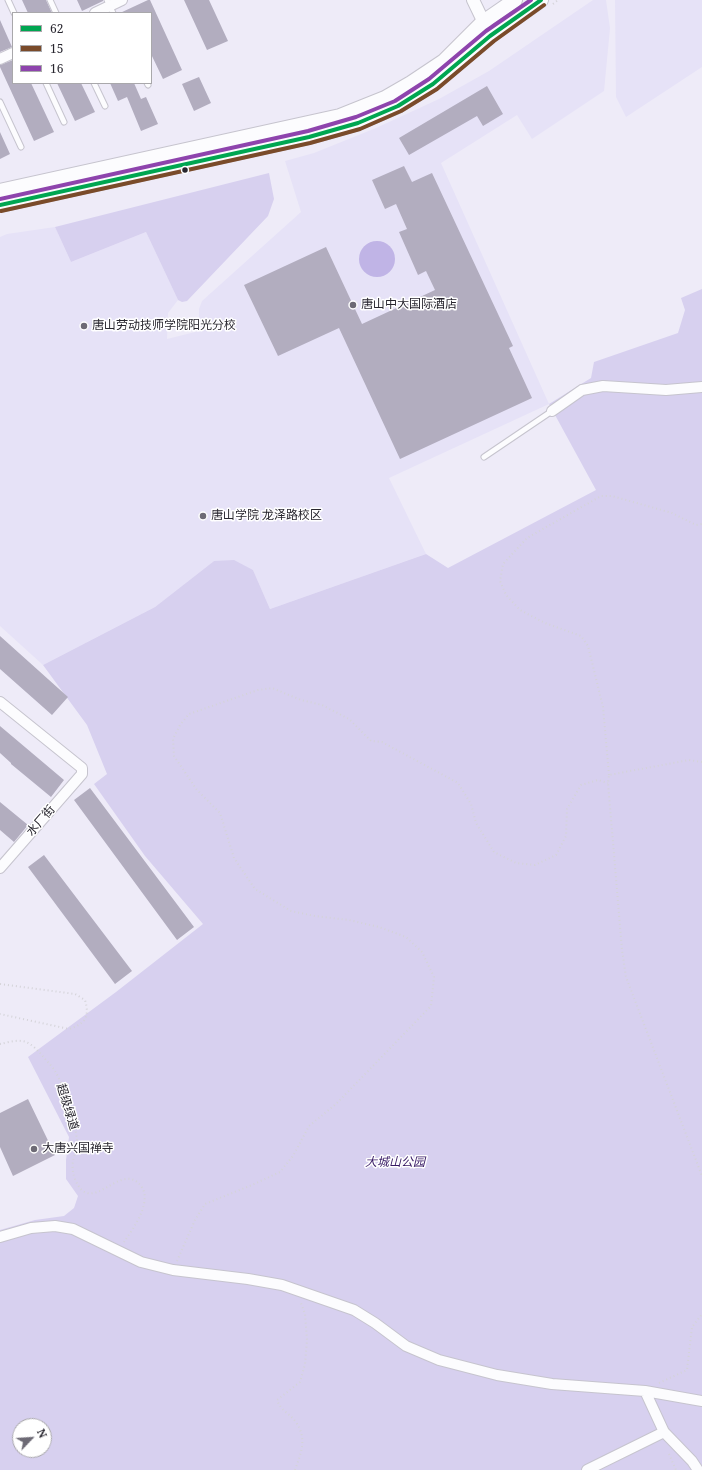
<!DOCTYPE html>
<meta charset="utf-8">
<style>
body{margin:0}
#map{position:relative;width:702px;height:1470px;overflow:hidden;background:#eeebf8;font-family:"Noto Serif",serif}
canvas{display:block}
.legend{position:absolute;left:12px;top:12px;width:140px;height:72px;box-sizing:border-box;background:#fff;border:1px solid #a9a8ab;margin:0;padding:5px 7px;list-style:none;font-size:12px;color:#27252e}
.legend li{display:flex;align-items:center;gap:8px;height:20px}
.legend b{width:20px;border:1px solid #a9a8ab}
.north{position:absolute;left:12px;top:1418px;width:40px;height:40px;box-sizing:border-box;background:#fff;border:1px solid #a9a8ab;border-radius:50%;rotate:65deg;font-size:11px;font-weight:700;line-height:16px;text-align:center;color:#27252e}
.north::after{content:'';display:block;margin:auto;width:14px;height:18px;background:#6d6a75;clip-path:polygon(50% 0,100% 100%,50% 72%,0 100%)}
</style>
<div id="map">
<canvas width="702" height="1470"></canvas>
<ul class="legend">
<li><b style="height:5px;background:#00a651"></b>62</li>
<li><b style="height:5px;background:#7a4b2a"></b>15</li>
<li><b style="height:5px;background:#8e44ad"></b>16</li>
</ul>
<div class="north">N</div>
</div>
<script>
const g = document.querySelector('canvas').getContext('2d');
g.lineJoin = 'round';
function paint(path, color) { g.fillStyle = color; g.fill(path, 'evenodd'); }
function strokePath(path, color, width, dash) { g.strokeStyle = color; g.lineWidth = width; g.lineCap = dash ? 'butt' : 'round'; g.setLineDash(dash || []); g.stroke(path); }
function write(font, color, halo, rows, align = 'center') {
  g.font = font + ' "Noto Serif","Noto Sans SC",serif'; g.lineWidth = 3; g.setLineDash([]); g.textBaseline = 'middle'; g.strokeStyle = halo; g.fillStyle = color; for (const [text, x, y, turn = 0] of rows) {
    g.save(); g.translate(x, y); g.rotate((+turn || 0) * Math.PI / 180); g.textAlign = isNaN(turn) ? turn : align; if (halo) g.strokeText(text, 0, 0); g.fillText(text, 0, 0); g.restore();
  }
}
paint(new Path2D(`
 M 593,0 L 606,0 L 610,28 L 604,91 L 532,139 L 517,115 L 441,163 L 549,404 L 389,478 L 426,554 L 270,609 L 253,570 L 214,561 L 155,607 L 43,665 L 0,626 L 0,237 L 7,234 L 55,227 L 71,262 L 146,232 L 178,300 L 168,313 L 167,339 L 199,331 L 199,309 L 202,301 L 301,212 L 285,161 L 314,153 L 376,128 L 439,99 L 489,71 Z
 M 615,0 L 702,0 L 702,67 L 626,117 L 616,97 Z`), '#e6e2f7');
paint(new Path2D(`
 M 269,173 L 274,199 L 268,216 L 187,301 L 182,302 L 178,300 L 146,232 L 71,262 L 55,227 Z
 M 702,289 L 702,1470 L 0,1470 L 0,1230 L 35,1220 L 64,1216 L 74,1208 L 78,1196 L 66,1179 L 66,1160 L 69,1137 L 28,1057 L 116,992 L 203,924 L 145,856 L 94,784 L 107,774 L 87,725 L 43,665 L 155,607 L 214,561 L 234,560 L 253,570 L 270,609 L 426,554 L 448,568 L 596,490 L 549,404 L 591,378 L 594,362 L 678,333 L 685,310 L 681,298 ZM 20,1426 L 44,1426 L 44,1450 L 20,1450 Z`), '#d7d0ef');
paint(new Path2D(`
 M359 259a18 18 0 1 1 36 0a18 18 0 1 1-36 0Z`), '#c0b4e6');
paint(new Path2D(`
 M 22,0 L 46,0 L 52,13 L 28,13 Z
 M 77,0 L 103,0 L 103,1 L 82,11 Z
 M 148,0 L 150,0 L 182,70 L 163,79 L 151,54 L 151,13 L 120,13 Z
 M 184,0 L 209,0 L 228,41 L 207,50 Z
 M 0,20 L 12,47 L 0,52 Z
 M 13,60 L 13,83 L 31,83 L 54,132 L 34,141 L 0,67 L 0,65 Z
 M 199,77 L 211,103 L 194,111 L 182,84 Z
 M 57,83 L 81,83 L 95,112 L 75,121 Z
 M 110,83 L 134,83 L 141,99 L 146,97 L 158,124 L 141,131 L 127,97 L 118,101 Z
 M 487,86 L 503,114 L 483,126 L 477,116 L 409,155 L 399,138 Z
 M 0,132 L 10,154 L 0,159 Z
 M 404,166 L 412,182 L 432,173 L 513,346 L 509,348 L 532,398 L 400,459 L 339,328 L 278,356 L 244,285 L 326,247 L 362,324 L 435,290 L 426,271 L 418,275 L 399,232 L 407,229 L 396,204 L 385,209 L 372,180 Z
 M 0,636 L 68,697 L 52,715 L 0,669 Z
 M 0,726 L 64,780 L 51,797 L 11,764 L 11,763 L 0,753 Z
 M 90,788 L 194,927 L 177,940 L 74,800 Z
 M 0,802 L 28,825 L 14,842 L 0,830 Z
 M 44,855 L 132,971 L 115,984 L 28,867 Z
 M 28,1099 L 55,1155 L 13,1176 L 0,1147 L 0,1113 Z`), '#b2adbf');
const service = new Path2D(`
 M 8,0 L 14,13
 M 50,0 L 56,13
 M 107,0 L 113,13
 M 46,83 L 64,122
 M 94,83 L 105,106
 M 147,83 L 148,85
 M 0,102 L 21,147
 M 484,457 L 552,411`);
const minor = new Path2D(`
 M 95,13 L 122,0
 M 0,59 L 13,53
 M 552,411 L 582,390 L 603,386 L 666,390 L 702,387
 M 0,702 L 82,768 L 82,774 L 0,868
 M 0,1237 L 31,1228 L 55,1226 L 73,1229 L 141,1262 L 173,1270 L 248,1279 L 282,1285 L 354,1310 L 375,1323 L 406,1346 L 439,1360 L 497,1375 L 552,1384 L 645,1391 L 664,1432 L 692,1461 L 698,1470
 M 645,1391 L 702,1401
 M 587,1470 L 664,1432`);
const tertiary = new Path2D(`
 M 473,0 L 487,29`);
const secondary = new Path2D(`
 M 0,191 L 340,116 L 385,98 L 411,83 L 444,61 L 483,22 L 515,0
 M 0,205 L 309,137 L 358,123 L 398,106 L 433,84 L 490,36 L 541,0`);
strokePath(service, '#c6c4ce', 7);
strokePath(minor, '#c6c4ce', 12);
strokePath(tertiary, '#c6c4ce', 14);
strokePath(secondary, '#c6c4ce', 16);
strokePath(new Path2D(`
 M 553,4 L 558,0
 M 702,762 L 689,760 L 609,775 L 608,783 L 622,950 L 626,977 L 702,1176
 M 609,775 L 603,707 L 588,646 L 581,636 L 545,623 L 520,610 L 506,595 L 500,581 L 503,564 L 527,538 L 601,496 L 612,496 L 672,513 L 696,525 L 702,524
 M 0,984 L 75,994 L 85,1000 C 90,1017 85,1024 69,1029 L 0,1014
 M 0,1044 C 6,1043 14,1040 21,1041 C 29,1041 36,1049 41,1054 C 45,1059 49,1063 53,1068 C 66,1088 74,1116 77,1140 C 78,1155 68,1160 75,1179 C 90,1217 117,1166 137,1182 C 140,1184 143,1188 144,1192 C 148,1208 133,1229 124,1242
 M 177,1261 L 195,1220 L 205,1204 L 252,1185 L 280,1172 L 293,1156 L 309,1126 L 336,1104 L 431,1006 L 434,977 L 422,952 L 406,937 L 379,927 L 349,920 L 315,916 L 291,911 L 255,889 L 234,858 L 220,813 L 197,790 L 174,756 L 173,739 L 180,725 L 189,714 L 258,690 L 272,688 L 301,700 L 322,705 L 349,719 L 371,741 L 382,742 L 458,783 L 471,804 L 476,823 L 494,852 L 516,863 L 535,865 L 556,855 L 566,836 L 567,809 L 581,785 L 598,780 L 608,783
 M 659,1383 L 687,1370 L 692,1327 L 702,1314
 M 669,1454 L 676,1470
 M 295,1470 C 301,1453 308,1438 295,1421 C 289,1413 281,1411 277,1400 L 300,1382 L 305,1364 L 307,1340 L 305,1314 L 301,1303`), '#d4d3d8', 2, [1, 3]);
strokePath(service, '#fcfcfe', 5);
strokePath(minor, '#fcfcfe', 10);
strokePath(tertiary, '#fcfcfe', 12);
strokePath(secondary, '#fcfcfe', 14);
strokePath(new Path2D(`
 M 0,205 L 309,137 L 358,123 L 398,106 L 433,84 L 490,36 L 541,0`), '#00a651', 4);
strokePath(new Path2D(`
 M 1,211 L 310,143 L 360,129 L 401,111 L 437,89 L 494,41 L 544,5`), '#7a4b2a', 4);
strokePath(new Path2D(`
 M 0,199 L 308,131 L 356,117 L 395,101 L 429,79 L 486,31 L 531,0`), '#8e44ad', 4);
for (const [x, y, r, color] of [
 [185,170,3.5,"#27252e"],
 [353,305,4,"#6d6a75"],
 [84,326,4,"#6d6a75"],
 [203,516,4,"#6d6a75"],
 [34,1149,4,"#6d6a75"]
]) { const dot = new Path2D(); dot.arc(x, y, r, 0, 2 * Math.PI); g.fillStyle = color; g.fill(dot); strokePath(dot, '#fff', 1.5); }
write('12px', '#27252e', '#fff', [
 ["唐山中大国际酒店",361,305],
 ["唐山劳动技师学院阳光分校",92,326],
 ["唐山学院 龙泽路校区",211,516],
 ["大唐兴国禅寺",42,1149]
], 'left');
write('12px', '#27252e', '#fff', [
 ["水厂街",41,821,-49],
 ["超级绿道",67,1107,73]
]);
write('italic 12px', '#351763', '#fff', [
 ["大城山公园",395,1163]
]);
</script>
